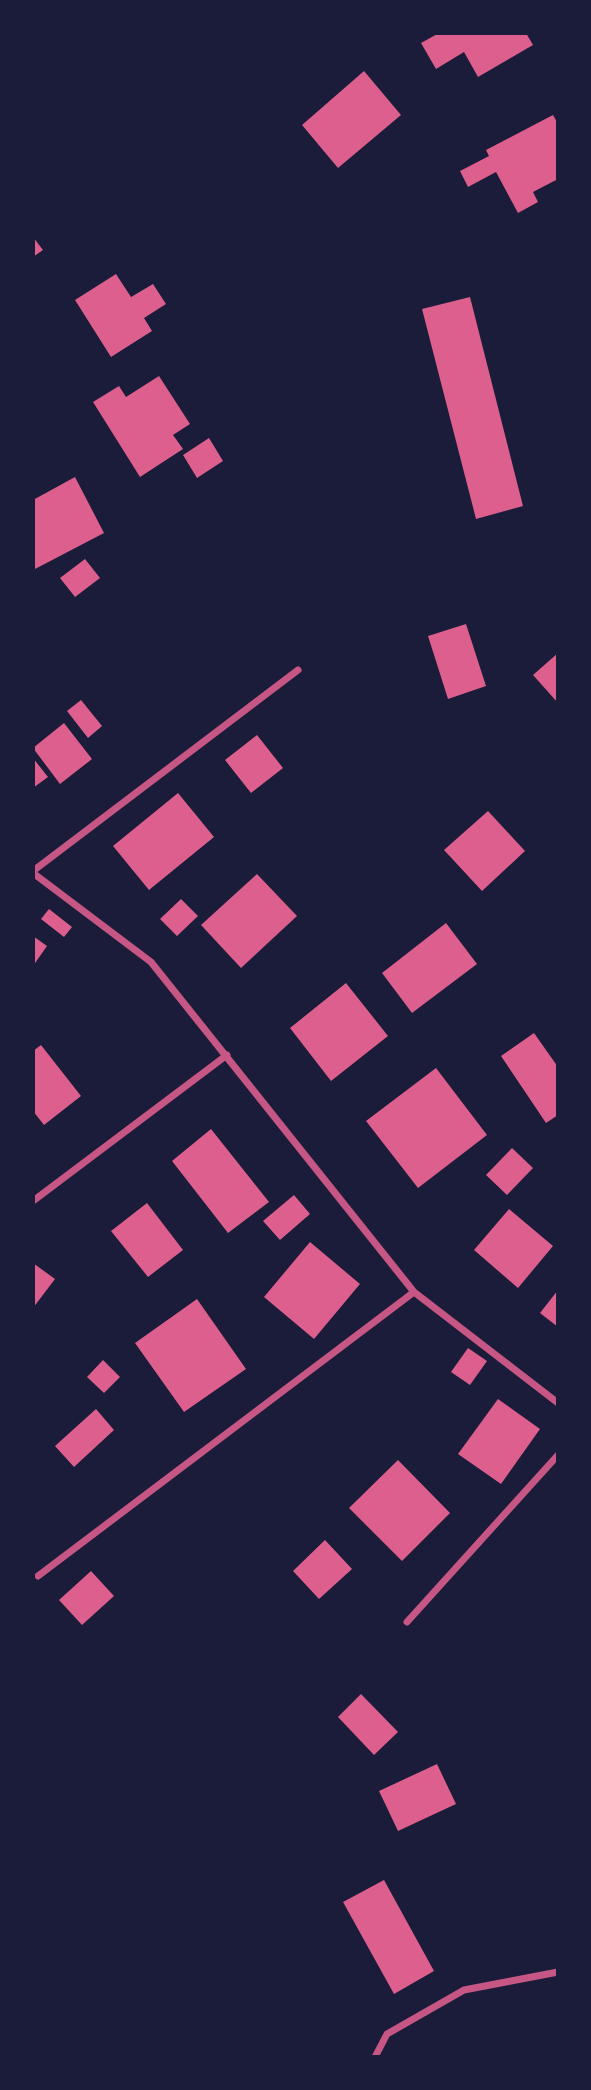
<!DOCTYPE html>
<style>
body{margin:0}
#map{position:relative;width:591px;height:2090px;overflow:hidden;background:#1b1b3a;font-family:Rubik,sans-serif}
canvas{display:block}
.frame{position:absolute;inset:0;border:35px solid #1b1b3a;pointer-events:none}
</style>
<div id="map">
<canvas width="591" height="2090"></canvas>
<div class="frame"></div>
</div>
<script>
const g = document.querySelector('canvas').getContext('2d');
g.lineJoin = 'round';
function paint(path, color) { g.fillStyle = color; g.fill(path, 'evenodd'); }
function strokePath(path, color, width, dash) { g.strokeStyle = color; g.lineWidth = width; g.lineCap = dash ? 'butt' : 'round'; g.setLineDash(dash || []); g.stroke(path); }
paint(new Path2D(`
 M 439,33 L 526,33 L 533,45 L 478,77 L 464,52 L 436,69 L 421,43 Z
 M 364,71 L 401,115 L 338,168 L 302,125 Z
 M 553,115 L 558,124 L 558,179 L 533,192 L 538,202 L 518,213 L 496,172 L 468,187 L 460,171 L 489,156 L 486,150 Z
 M 33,237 L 43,250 L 33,257 Z
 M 116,274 L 131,297 L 153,284 L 166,304 L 144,318 L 152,331 L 111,357 L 75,300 Z
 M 470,297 L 523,506 L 476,519 L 422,309 Z
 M 159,376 L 190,424 L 173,435 L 183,449 L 140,477 L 93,402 L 119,386 L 126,397 Z
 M 209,438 L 223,461 L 197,478 L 183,455 Z
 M 75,477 L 104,533 L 35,569 L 33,500 Z
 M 85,559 L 100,578 L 75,597 L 60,578 Z
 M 466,624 L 486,686 L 448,699 L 428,636 Z
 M 558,653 L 558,703 L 533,675 Z
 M 81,700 L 102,726 L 88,738 L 67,711 Z
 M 64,723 L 92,759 L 60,784 L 33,748 Z
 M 257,735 L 283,768 L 251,793 L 225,760 Z
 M 33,758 L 48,777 L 33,788 Z
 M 178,793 L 214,837 L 149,890 L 113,846 Z
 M 488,811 L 525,851 L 482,891 L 444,850 Z
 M 257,874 L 297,916 L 241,968 L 201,925 Z
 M 181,899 L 198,916 L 177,936 L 160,919 Z
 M 49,909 L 72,927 L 64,937 L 41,919 Z
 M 446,923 L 477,964 L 412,1013 L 382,973 Z
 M 33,936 L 47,946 L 33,966 Z
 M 346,983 L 388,1036 L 331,1081 L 290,1028 Z
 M 534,1033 L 558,1067 L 558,1115 L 546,1123 L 501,1056 Z
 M 41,1045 L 81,1096 L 44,1125 L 33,1111 L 33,1051 Z
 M 436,1068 L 487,1135 L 418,1188 L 366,1121 Z
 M 211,1129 L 269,1202 L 228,1233 L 172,1161 Z
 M 512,1148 L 533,1168 L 507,1195 L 486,1175 Z
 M 294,1195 L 310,1214 L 280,1240 L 263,1221 Z
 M 147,1203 L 183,1250 L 148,1277 L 111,1231 Z
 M 509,1209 L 553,1246 L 518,1288 L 474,1250 Z
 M 310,1242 L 360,1284 L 314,1339 L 264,1297 Z
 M 33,1263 L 55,1279 L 33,1308 Z
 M 558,1290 L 558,1327 L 540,1313 Z
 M 197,1299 L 246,1369 L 184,1412 L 135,1343 Z
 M 468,1348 L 487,1361 L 470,1385 L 451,1372 Z
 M 103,1360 L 120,1377 L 104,1393 L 87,1377 Z
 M 498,1399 L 540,1429 L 501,1484 L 458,1454 Z
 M 96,1409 L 114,1430 L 74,1467 L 55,1446 Z
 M 398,1460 L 450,1513 L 402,1561 L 349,1508 Z
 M 325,1540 L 352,1569 L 319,1599 L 293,1571 Z
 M 91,1571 L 114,1596 L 82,1625 L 59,1600 Z
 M 361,1694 L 398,1732 L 374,1755 L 338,1717 Z
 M 437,1764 L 456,1804 L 398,1831 L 379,1791 Z
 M 384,1880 L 434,1971 L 394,1994 L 343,1902 Z`), '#dd5f8e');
strokePath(new Path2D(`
 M 33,871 L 298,670
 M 33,873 L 151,962 L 414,1292 L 558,1403
 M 33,1201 L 227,1055
 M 38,1576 L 414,1292
 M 407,1622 L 558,1455
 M 375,2057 L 387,2034 L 464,1990 L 558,1972`), '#c65784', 7);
</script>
